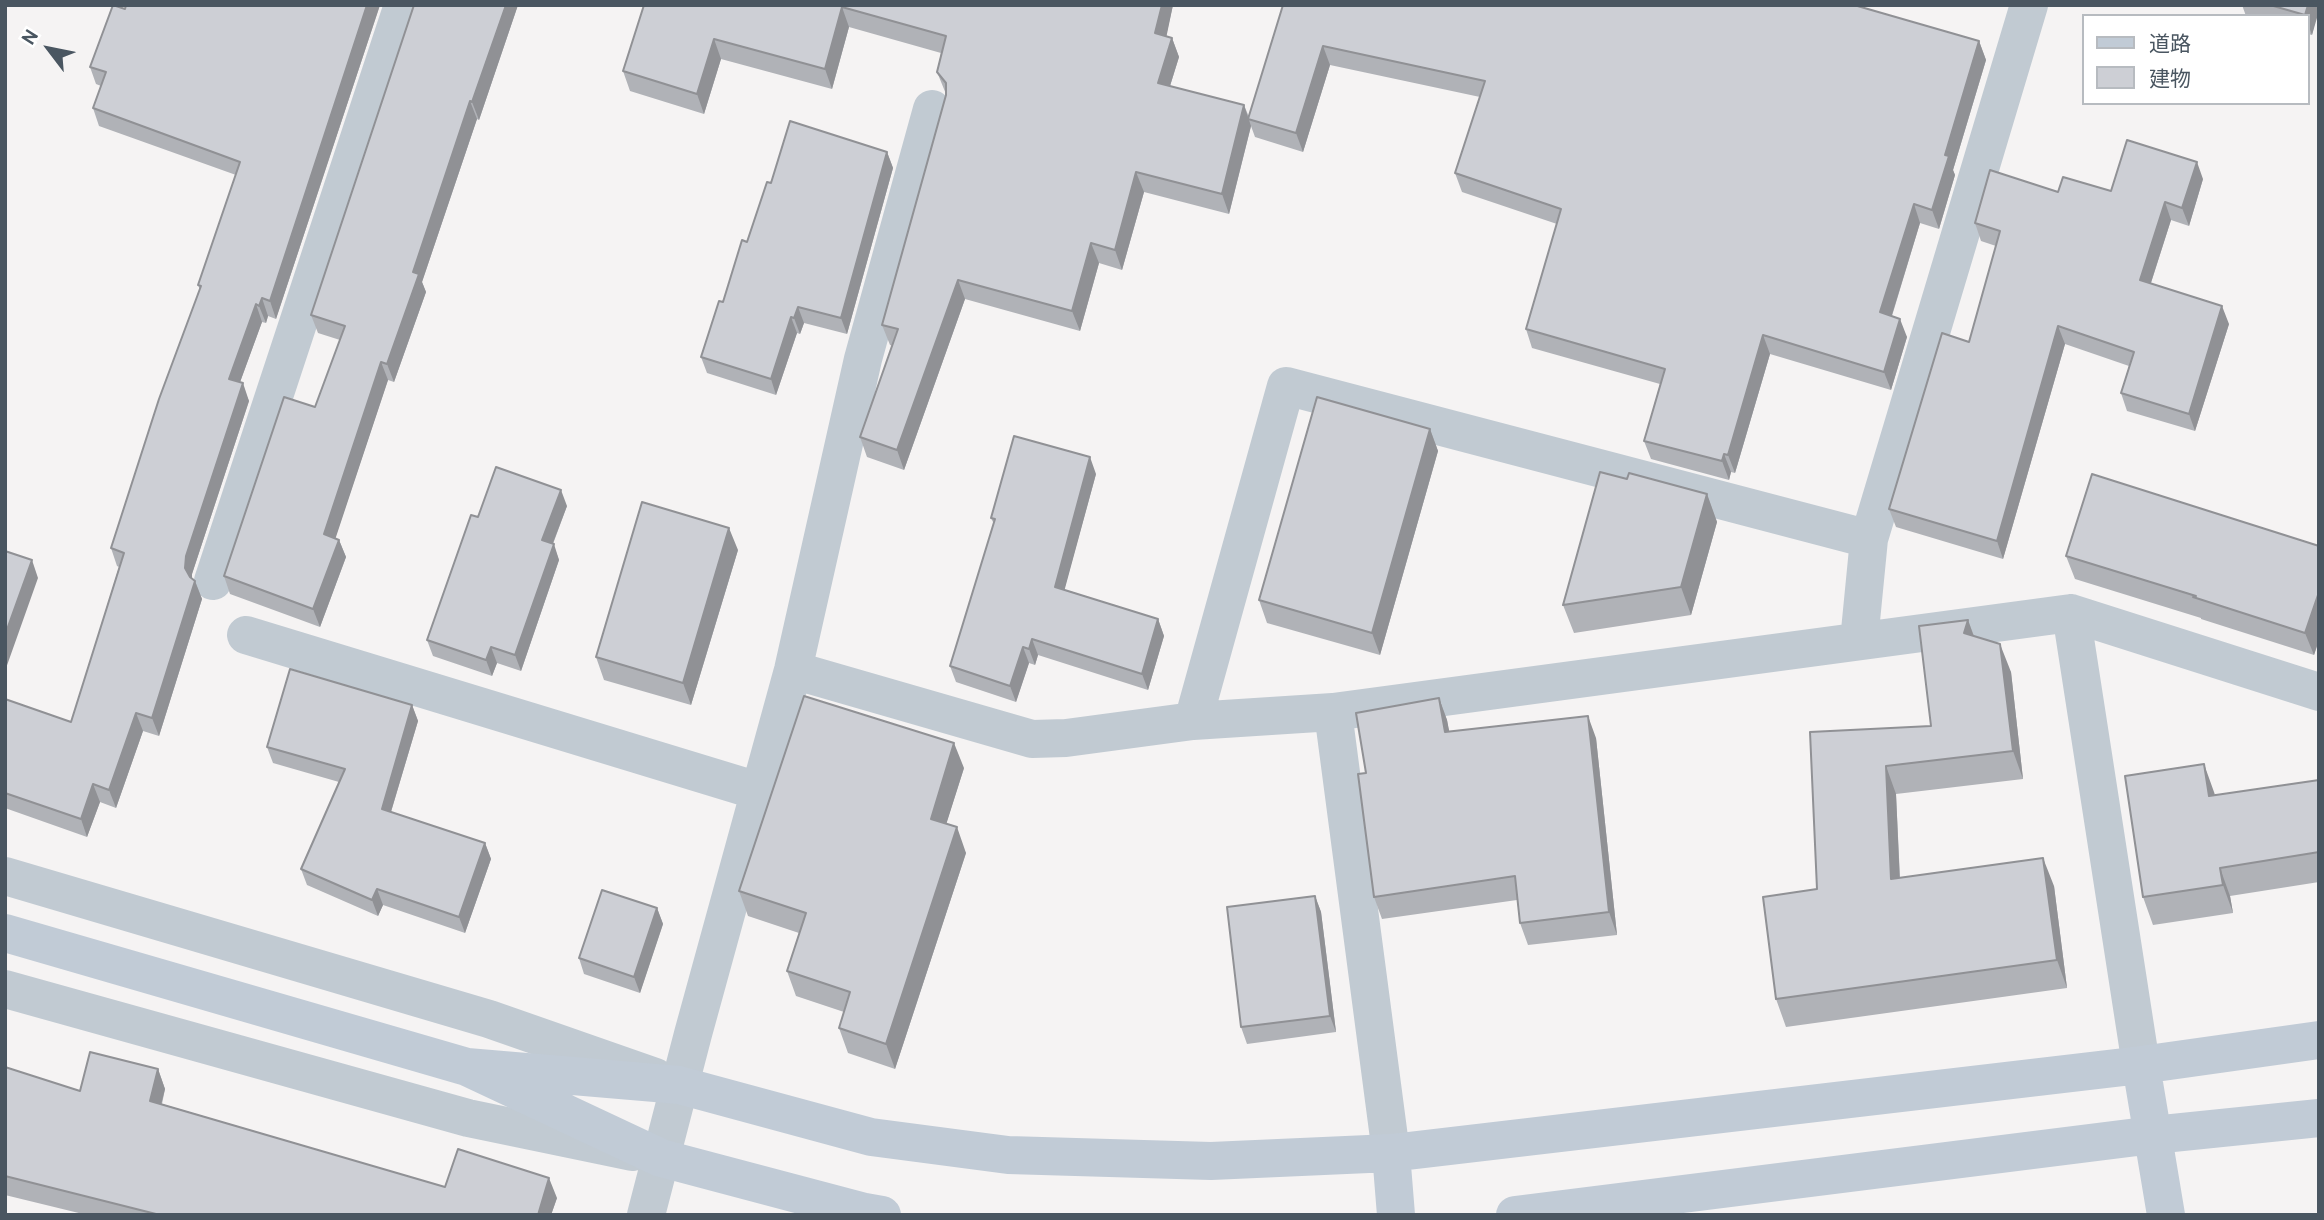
<!DOCTYPE html>
<meta charset="utf-8">
<style>
body{margin:0}
#map{position:relative;width:2324px;height:1220px;overflow:hidden;background:#f5f3f3;font-family:Overpass,"Noto Sans JP",sans-serif}
canvas{display:block}
.frame{position:absolute;inset:0;border:7px solid #4a5661;pointer-events:none}
.legend{position:absolute;left:2082px;top:14px;width:228px;height:91px;box-sizing:border-box;background:#fff;border:2px solid #b7bbc0;margin:0;padding:9px 12px;list-style:none;font-size:21px;color:#4a5661}
.legend li{display:flex;align-items:center;gap:14px;height:35px}
.legend b{width:35px;border:2px solid #b7bbc0}
.north{position:absolute;left:14px;top:14px;width:70px;height:70px;-webkit-text-stroke:5px #fff;paint-order:stroke;rotate:302deg;font-size:19px;font-weight:700;line-height:28px;text-align:center;color:#4a5661}
.north::after{content:'';display:block;margin:auto;width:24px;height:32px;background:#4a5661;clip-path:polygon(50% 0,100% 100%,50% 72%,0 100%)}
</style>
<div id="map">
<canvas width="2324" height="1220"></canvas>
<div class="frame"></div>
<ul class="legend">
<li><b style="height:9px;background:#c1cbd6"></b>道路</li>
<li><b style="height:19px;background:#cdcfd5"></b>建物</li>
</ul>
<div class="north">N</div>
</div>
<script>
const g = document.querySelector('canvas').getContext('2d');
g.lineJoin = 'round';
function strokePath(path, color, width, dash) { g.strokeStyle = color; g.lineWidth = width; g.lineCap = dash ? 'butt' : 'round'; g.setLineDash(dash || []); g.stroke(path); }
function paint(path, color) { g.fillStyle = color; g.fill(path, 'evenodd'); }
strokePath(new Path2D(`
 M 213,581 L 403,5
 M 2071,613 L 2141,1065
 M 246,635 L 758,791
 M 1859,641 L 1869,539 L 2029,5
 M 793,670 L 1032,739 L 1066,738 L 1193,721 L 1333,712 L 2071,613 L 2319,692
 M 1333,712 L 1391,1153
 M 1193,721 L 1286,386 L 1869,539
 M 5,876 L 489,1019 L 655,1077
 M 5,989 L 468,1118 L 632,1152
 M 646,1215 L 693,1034 L 793,670 L 863,359 L 932,109`), '#c1cad2', 38);
strokePath(new Path2D(`
 M 5,933 L 467,1067 L 661,1158 L 865,1212 L 882,1215
 M 2141,1065 L 2166,1215
 M 467,1067 L 679,1085 L 871,1137 L 1008,1155 L 1211,1161 L 1391,1153 L 2141,1065 L 2319,1040
 M 1391,1153 L 1396,1215
 M 1515,1215 L 2153,1135 L 2319,1118`), '#c1cbd6', 38);
paint(new Path2D(`
 M 380,5 L 276,319 L 268,316 L 266,323 L 262,322 L 240,382 L 249,401 L 192,574 L 192,579 L 195,581 L 202,599 L 159,736 L 143,731 L 116,808 L 100,802 L 87,837 L 5,808 L 5,699 L 71,722 L 119,567 L 117,566 L 111,548 L 200,290 L 198,285 L 236,175 L 99,126 L 93,108 L 101,86 L 96,84 L 90,67 L 125,9 Z
 M 414,5 L 518,5 L 479,120 L 477,119 L 422,282 L 426,292 L 394,382 L 388,380 L 335,538 L 339,540 L 346,557 L 320,627 L 230,594 L 224,576 L 315,407 L 340,340 L 318,333 L 311,315 Z
 M 644,5 L 1173,5 L 1166,36 L 1172,38 L 1179,57 L 1170,86 L 1244,105 L 1249,117 L 1283,5 L 1979,41 L 1986,60 L 1953,170 L 1955,175 L 1939,229 L 1920,223 L 1892,316 L 1907,337 L 1891,390 L 1770,354 L 1735,473 L 1731,472 L 1729,480 L 1651,459 L 1644,441 L 1660,384 L 1532,348 L 1526,329 L 1557,224 L 1462,192 L 1455,173 L 1480,97 L 1330,65 L 1303,152 L 1255,137 L 1251,126 L 1229,214 L 1144,192 L 1122,270 L 1099,263 L 1080,331 L 965,299 L 904,470 L 867,457 L 860,437 L 893,346 L 890,345 L 882,325 L 946,94 L 937,72 L 941,53 L 849,27 L 832,89 L 721,59 L 704,114 L 630,91 L 623,71 Z
 M 2242,5 L 2319,5 L 2312,35 L 2308,34 L 2308,16 L 2246,16 Z
 M 887,152 L 893,168 L 847,334 L 804,323 L 800,334 L 797,333 L 776,395 L 707,373 L 701,357 L 771,183 Z
 M 2203,179 L 2189,226 L 2171,220 L 2151,283 L 2229,324 L 2195,431 L 2127,411 L 2121,393 L 2129,366 L 2065,344 L 2003,559 L 1896,527 L 1889,509 L 1969,342 L 1996,246 L 1981,241 L 1975,223 L 2058,192 L 2111,191 Z
 M 1430,429 L 1438,451 L 1380,655 L 1267,623 L 1259,600 Z
 M 1096,474 L 1064,590 L 1158,619 L 1164,636 L 1148,690 L 1038,655 L 1035,665 L 1029,663 L 1016,702 L 956,682 L 950,666 L 994,524 L 991,518 Z
 M 1627,479 L 1707,494 L 1717,522 L 1691,615 L 1574,633 L 1563,605 Z
 M 567,506 L 553,544 L 559,560 L 521,671 L 497,663 L 492,676 L 433,656 L 427,640 L 478,517 Z
 M 2319,546 L 2319,640 L 2314,655 L 2201,619 L 2201,618 L 2075,579 L 2066,556 Z
 M 738,550 L 691,705 L 604,680 L 596,657 Z
 M 1968,620 L 1974,636 L 2011,672 L 2023,779 L 1896,794 L 1900,878 L 2054,886 L 2067,988 L 1786,1027 L 1776,999 L 1817,889 L 1810,732 L 1931,726 Z
 M 1439,698 L 1447,720 L 1449,732 L 1596,738 L 1617,935 L 1528,945 L 1520,923 L 1517,900 L 1382,919 L 1374,897 L 1366,773 Z
 M 412,705 L 418,721 L 391,812 L 485,843 L 491,859 L 465,933 L 383,905 L 378,916 L 307,885 L 301,869 L 339,782 L 273,763 L 267,747 Z
 M 964,768 L 946,824 L 966,853 L 895,1069 L 848,1053 L 839,1028 L 844,1012 L 796,996 L 787,971 L 799,933 L 748,916 L 739,891 Z
 M 2319,780 L 2319,882 L 2230,896 L 2233,913 L 2153,925 L 2143,897 L 2214,792 L 2215,795 Z
 M 1315,896 L 1321,912 L 1336,1032 L 1247,1044 L 1241,1027 Z
 M 657,908 L 663,924 L 640,993 L 584,974 L 579,958 Z
 M 5,1067 L 80,1091 L 158,1069 L 165,1089 L 162,1104 L 445,1187 L 557,1198 L 551,1215 L 87,1215 L 5,1195 Z`), '#b0b2b7');
paint(new Path2D(`
 M 367,5 L 380,5 L 276,319 L 270,301 Z
 M 506,5 L 518,5 L 479,120 L 472,102 Z
 M 1162,5 L 1173,5 L 1163,53 L 1155,33 Z
 M 2308,5 L 2319,5 L 2319,11 L 2312,35 L 2308,24 L 2308,16 L 2305,15 Z
 M 842,7 L 849,27 L 832,89 L 825,69 Z
 M 1172,38 L 1179,57 L 1165,102 L 1158,83 Z
 M 714,39 L 721,59 L 704,114 L 697,94 Z
 M 1979,41 L 1986,60 L 1953,170 L 1955,175 L 1939,229 L 1932,210 L 1945,155 Z
 M 1323,46 L 1330,65 L 1303,152 L 1296,133 Z
 M 470,101 L 477,119 L 422,282 L 426,292 L 394,382 L 387,364 L 413,272 Z
 M 1244,105 L 1251,126 L 1229,214 L 1222,194 Z
 M 887,152 L 893,168 L 847,334 L 841,318 Z
 M 2197,162 L 2203,179 L 2189,226 L 2182,208 Z
 M 1136,172 L 1144,192 L 1122,270 L 1115,250 Z
 M 2165,202 L 2171,220 L 2146,298 L 2140,280 Z
 M 1914,204 L 1920,223 L 1887,331 L 1880,312 Z
 M 1091,243 L 1099,263 L 1080,331 L 1072,311 Z
 M 958,280 L 965,299 L 904,470 L 897,450 Z
 M 262,298 L 268,316 L 266,323 L 259,306 Z
 M 256,304 L 262,322 L 235,396 L 229,379 Z
 M 2222,306 L 2229,324 L 2195,431 L 2189,414 Z
 M 798,307 L 804,323 L 800,334 L 794,318 Z
 M 791,317 L 797,333 L 776,395 L 771,379 Z
 M 1900,319 L 1907,337 L 1891,390 L 1884,372 Z
 M 2058,326 L 2065,344 L 2003,559 L 1997,541 Z
 M 1763,335 L 1770,354 L 1735,473 L 1728,455 Z
 M 381,362 L 388,380 L 331,552 L 324,534 Z
 M 243,383 L 249,401 L 192,574 L 192,586 L 185,568 L 186,556 Z
 M 1430,429 L 1438,451 L 1380,655 L 1372,633 Z
 M 1724,454 L 1731,472 L 1729,480 L 1722,461 Z
 M 1090,457 L 1096,474 L 1061,603 L 1055,587 Z
 M 561,490 L 567,506 L 548,556 L 542,540 Z
 M 1707,494 L 1717,522 L 1691,615 L 1681,587 Z
 M 729,528 L 738,550 L 691,705 L 683,683 Z
 M 339,540 L 346,557 L 320,627 L 313,609 Z
 M 554,544 L 559,560 L 521,671 L 515,655 Z
 M 32,560 L 38,578 L 5,671 L 5,635 Z
 M 195,581 L 202,599 L 159,736 L 152,718 Z
 M 2319,592 L 2319,640 L 2314,655 L 2305,633 Z
 M 1158,619 L 1164,636 L 1148,690 L 1142,674 Z
 M 1968,620 L 1978,648 L 1964,633 Z
 M 1032,639 L 1038,655 L 1035,665 L 1029,649 Z
 M 2000,644 L 2011,672 L 2023,779 L 2013,751 Z
 M 491,647 L 497,663 L 492,676 L 486,660 Z
 M 1023,647 L 1029,663 L 1016,702 L 1010,686 Z
 M 1439,698 L 1447,720 L 1454,755 L 1445,732 Z
 M 412,705 L 418,721 L 387,825 L 382,809 Z
 M 136,713 L 143,731 L 116,808 L 109,790 Z
 M 1588,716 L 1596,738 L 1617,935 L 1609,912 Z
 M 954,743 L 964,768 L 940,844 L 931,819 Z
 M 2204,764 L 2214,792 L 2219,824 L 2209,796 Z
 M 1886,766 L 1896,794 L 1901,907 L 1891,879 Z
 M 93,784 L 100,802 L 87,837 L 81,819 Z
 M 957,827 L 966,853 L 895,1069 L 886,1044 Z
 M 485,843 L 491,859 L 465,933 L 459,917 Z
 M 2043,858 L 2054,886 L 2067,988 L 2057,960 Z
 M 2220,868 L 2230,896 L 2233,913 L 2223,885 Z
 M 377,889 L 383,905 L 378,916 L 372,900 Z
 M 1315,896 L 1321,912 L 1336,1032 L 1330,1016 Z
 M 657,908 L 663,924 L 640,993 L 634,977 Z
 M 158,1069 L 165,1089 L 157,1121 L 150,1101 Z
 M 549,1178 L 557,1198 L 551,1215 L 538,1215 Z`), '#909195');
const building = new Path2D(`
 M 113,5 L 125,9 L 126,5 L 367,5 L 270,301 L 262,298 L 259,306 L 256,304 L 229,379 L 243,383 L 186,556 L 185,568 L 190,577 L 195,581 L 152,718 L 136,713 L 109,790 L 93,784 L 81,819 L 5,793 L 5,699 L 71,722 L 124,553 L 111,548 L 159,399 L 201,286 L 198,285 L 240,162 L 93,108 L 106,72 L 90,67 Z
 M 414,5 L 506,5 L 472,102 L 470,101 L 413,272 L 419,274 L 387,364 L 381,362 L 324,534 L 339,540 L 313,609 L 224,576 L 284,397 L 315,407 L 345,326 L 311,315 Z
 M 644,5 L 1162,5 L 1155,33 L 1172,38 L 1158,83 L 1244,105 L 1222,194 L 1136,172 L 1115,250 L 1091,243 L 1072,311 L 958,280 L 897,450 L 860,437 L 898,329 L 882,325 L 946,95 L 946,83 L 937,72 L 946,36 L 842,7 L 825,69 L 714,39 L 697,94 L 623,71 Z
 M 1283,5 L 1854,5 L 1979,41 L 1945,155 L 1949,156 L 1932,210 L 1914,204 L 1880,312 L 1900,319 L 1884,372 L 1763,335 L 1728,455 L 1724,454 L 1722,461 L 1644,441 L 1665,369 L 1526,329 L 1561,209 L 1455,173 L 1485,81 L 1323,46 L 1296,133 L 1248,119 Z
 M 2270,5 L 2308,5 L 2305,15 Z
 M 790,121 L 887,152 L 841,318 L 798,307 L 794,318 L 791,317 L 771,379 L 701,357 L 719,301 L 723,302 L 742,240 L 747,242 L 767,182 L 771,183 Z
 M 2127,140 L 2197,162 L 2182,208 L 2165,202 L 2140,280 L 2222,306 L 2189,414 L 2121,393 L 2134,352 L 2058,326 L 1997,541 L 1889,509 L 1942,333 L 1969,342 L 2000,231 L 1975,223 L 1990,170 L 2058,192 L 2063,177 L 2111,191 Z
 M 1317,397 L 1430,429 L 1372,633 L 1259,600 Z
 M 1014,436 L 1090,457 L 1055,587 L 1158,619 L 1142,674 L 1032,639 L 1029,649 L 1023,647 L 1010,686 L 950,666 L 995,519 L 991,518 Z
 M 496,467 L 561,490 L 542,540 L 554,544 L 515,655 L 491,647 L 486,660 L 427,640 L 471,515 L 478,517 Z
 M 1600,472 L 1627,479 L 1629,473 L 1707,494 L 1681,587 L 1563,605 Z
 M 2092,474 L 2319,546 L 2319,592 L 2305,633 L 2193,597 L 2196,596 L 2066,556 Z
 M 642,502 L 729,528 L 683,683 L 596,657 Z
 M 5,551 L 32,560 L 5,635 Z
 M 1968,620 L 1964,633 L 2000,644 L 2013,751 L 1886,766 L 1891,879 L 2043,858 L 2057,960 L 1776,999 L 1763,897 L 1817,889 L 1810,732 L 1931,726 L 1919,626 Z
 M 290,669 L 412,705 L 382,809 L 485,843 L 459,917 L 377,889 L 372,900 L 301,869 L 345,769 L 267,747 Z
 M 804,696 L 954,743 L 931,819 L 957,827 L 886,1044 L 839,1028 L 850,992 L 787,971 L 806,913 L 739,891 Z
 M 1439,698 L 1445,732 L 1588,716 L 1609,912 L 1520,923 L 1515,876 L 1374,897 L 1358,774 L 1366,773 L 1356,713 Z
 M 2204,764 L 2209,796 L 2319,780 L 2319,852 L 2220,868 L 2223,885 L 2143,897 L 2125,776 Z
 M 602,890 L 657,908 L 634,977 L 579,958 Z
 M 1315,896 L 1330,1016 L 1241,1027 L 1227,907 Z
 M 90,1052 L 158,1069 L 150,1101 L 445,1187 L 458,1149 L 549,1178 L 538,1215 L 160,1215 L 5,1176 L 5,1067 L 80,1091 Z`);
paint(building, '#cdcfd5');
strokePath(building, '#909195', 2);
</script>
